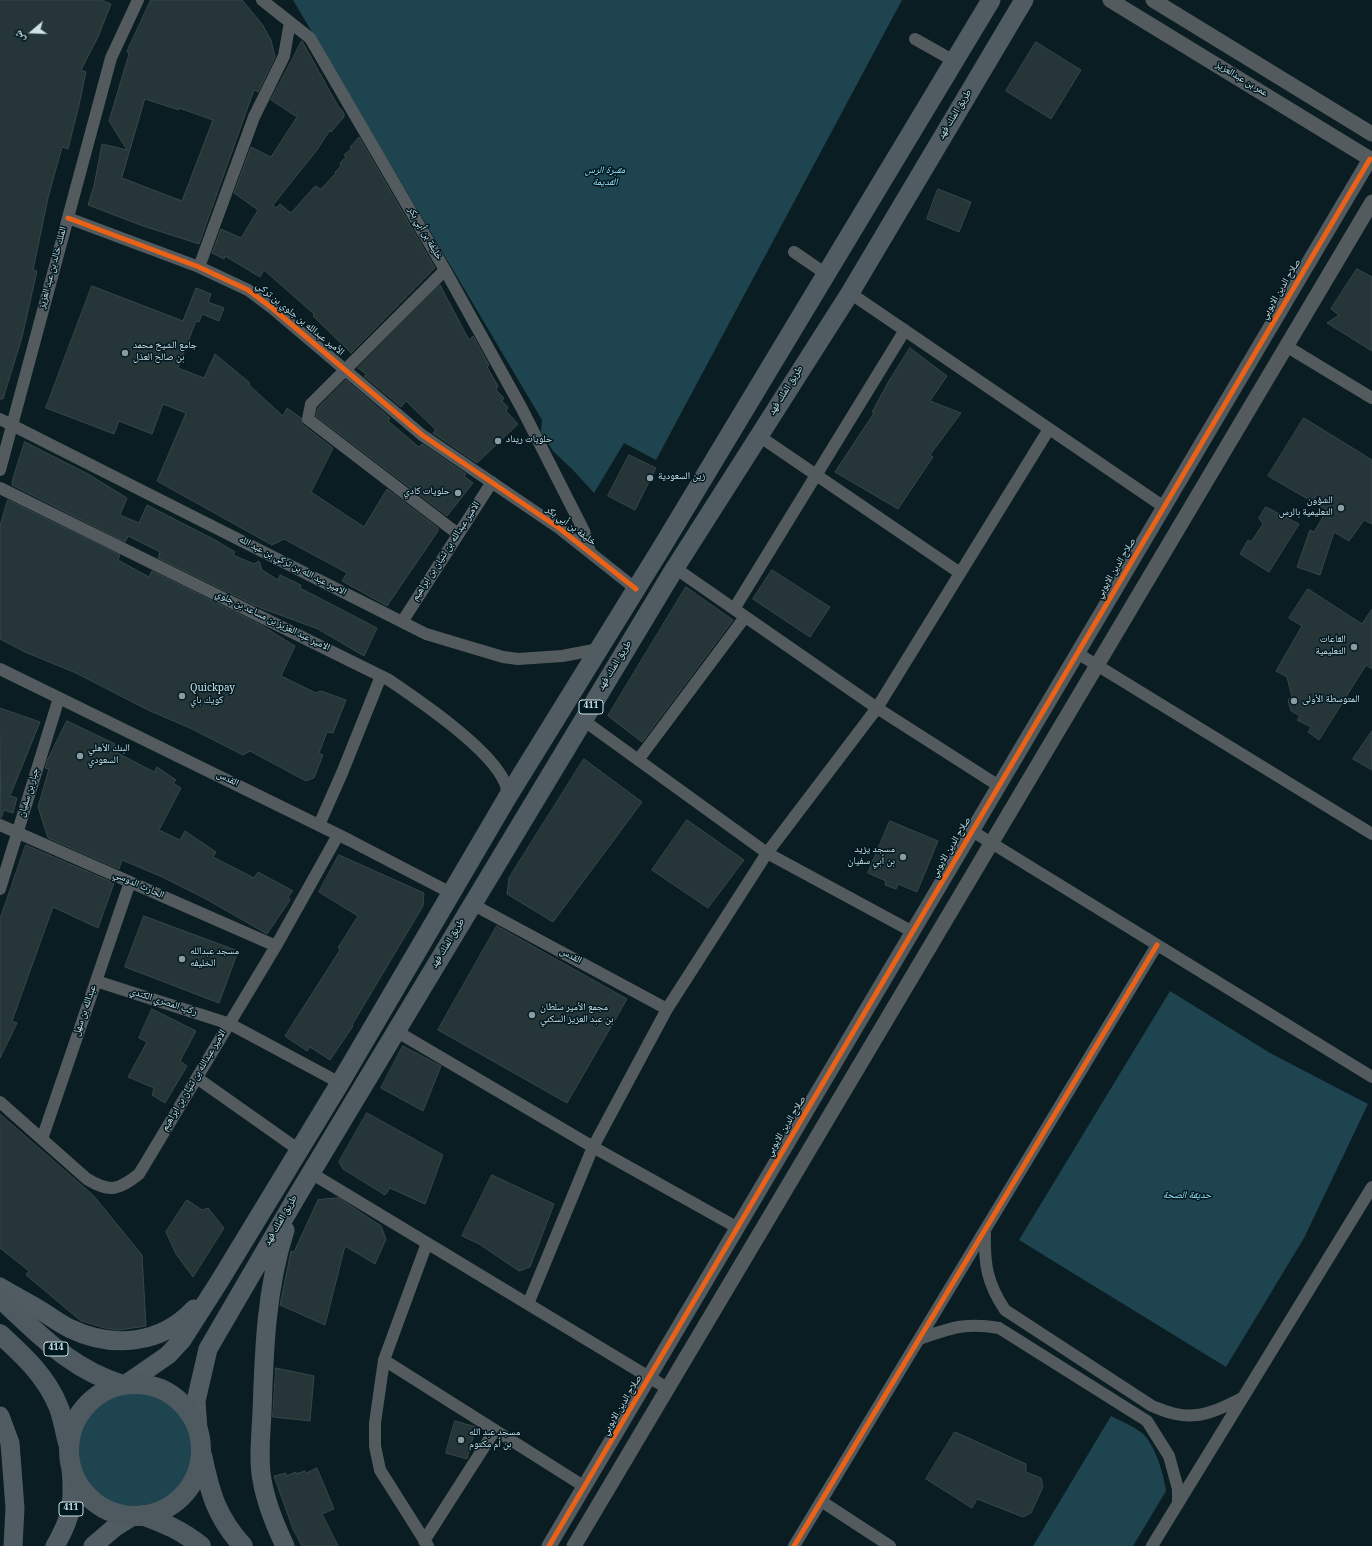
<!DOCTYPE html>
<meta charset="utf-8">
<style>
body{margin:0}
#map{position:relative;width:1372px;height:1546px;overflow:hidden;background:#0a1d22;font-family:Georgia,"Noto Naskh Arabic",serif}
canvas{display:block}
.north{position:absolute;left:12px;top:12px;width:40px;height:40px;-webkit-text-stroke:3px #001921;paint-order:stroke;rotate:251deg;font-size:11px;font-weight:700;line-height:16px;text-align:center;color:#cee1e7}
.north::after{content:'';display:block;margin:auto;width:14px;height:18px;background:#cee1e7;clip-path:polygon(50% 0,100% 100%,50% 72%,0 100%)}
</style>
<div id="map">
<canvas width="1372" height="1546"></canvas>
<div class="north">ش</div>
</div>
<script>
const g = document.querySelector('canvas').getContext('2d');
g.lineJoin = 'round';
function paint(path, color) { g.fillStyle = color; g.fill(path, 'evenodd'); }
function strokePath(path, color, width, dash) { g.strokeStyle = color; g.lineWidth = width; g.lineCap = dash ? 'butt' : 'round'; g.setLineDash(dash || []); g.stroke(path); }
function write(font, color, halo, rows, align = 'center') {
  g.font = font + ' Georgia,"Noto Naskh Arabic",serif'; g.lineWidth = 3; g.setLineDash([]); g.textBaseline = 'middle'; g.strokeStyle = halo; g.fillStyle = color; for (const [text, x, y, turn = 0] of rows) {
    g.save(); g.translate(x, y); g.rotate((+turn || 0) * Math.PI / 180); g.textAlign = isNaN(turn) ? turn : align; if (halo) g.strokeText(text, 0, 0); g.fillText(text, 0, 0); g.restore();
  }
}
paint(new Path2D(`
 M 293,0 L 902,0 L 656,460 L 624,443 L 594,493 L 574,471 L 553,451 L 541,432 L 542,420 Z
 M 1170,991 L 1270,1053 L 1368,1104 L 1304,1238 L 1226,1367 L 1019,1240 Z
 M 132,1391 C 140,1392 151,1391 158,1395 C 171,1401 185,1412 191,1426 C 199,1447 194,1474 179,1491 C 176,1495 170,1497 166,1499 C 137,1515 100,1512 82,1481 C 79,1476 76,1472 74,1467 C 66,1444 82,1411 102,1399 C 110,1394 123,1393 132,1391 Z
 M 1111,1416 C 1121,1421 1133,1426 1142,1433 C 1155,1444 1164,1475 1166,1491 L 1133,1546 L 1033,1546 Z`), '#1e444f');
const building = new Path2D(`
 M 0,0 L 101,0 L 111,4 L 98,37 L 81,70 L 86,72 L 79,105 L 68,149 L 62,147 L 48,198 L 33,270 L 37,271 L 22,337 L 3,399 L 0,399 Z
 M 151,0 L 242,0 L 262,24 L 271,40 L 275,57 L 258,92 L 254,90 L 199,244 L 143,226 L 88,205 L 94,186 L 102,144 L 127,150 L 109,121 L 129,54 L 127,52 ZM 145,99 L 179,110 L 179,108 L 213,120 L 182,201 L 122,178 Z
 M 302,41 L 338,106 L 344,113 L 344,117 L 331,132 L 330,130 L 317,150 L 273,205 L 276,208 L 280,204 L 291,213 L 315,186 L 321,189 L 336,173 L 335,172 L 341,166 L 340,163 L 346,157 L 344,155 L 351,149 L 350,147 L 359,137 L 435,268 L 351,353 L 313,316 L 314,314 L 264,270 L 260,277 L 225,256 L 224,259 L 212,253 L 221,229 L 241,238 L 258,210 L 234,193 L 251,147 L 271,157 L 297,117 L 271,100 Z
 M 1036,42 L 1081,70 L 1051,119 L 1006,91 Z
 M 938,189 L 971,202 L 959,232 L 927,219 Z
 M 1357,269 L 1372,277 L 1372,351 L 1327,323 L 1339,315 L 1331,309 Z
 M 440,285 L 469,340 L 473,336 L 489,365 L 487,367 L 498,386 L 496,390 L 504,398 L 502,401 L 508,407 L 506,411 L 518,424 L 477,463 L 433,433 L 436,430 L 406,401 L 401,407 L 364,376 L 367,375 L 358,368 Z
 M 92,286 L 183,321 L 196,288 L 211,294 L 208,302 L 224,308 L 219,321 L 202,314 L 199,322 L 196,321 L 178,368 L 204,378 L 215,354 L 250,383 L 249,385 L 283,416 L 287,408 L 301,418 L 303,425 L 333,448 L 311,492 L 364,527 L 387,489 L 438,528 L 438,531 L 387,606 L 342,581 L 347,573 L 284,539 L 272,545 L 157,481 L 186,413 L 163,404 L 152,434 L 119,421 L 114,434 L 46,408 Z
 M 910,348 L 947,376 L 930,401 L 961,413 L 930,455 L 933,457 L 898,509 L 835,472 L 874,413 L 872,412 L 889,381 Z
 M 346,380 L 390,418 L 388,421 L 419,447 L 422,444 L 466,474 L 464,476 L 473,483 L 447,516 L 316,416 L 318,408 Z
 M 1304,418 L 1372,460 L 1372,524 L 1364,520 L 1349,541 L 1334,532 L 1320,575 L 1297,567 L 1310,530 L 1314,532 L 1327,510 L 1318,505 L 1320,497 L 1317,495 L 1313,502 L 1268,476 Z
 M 25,442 L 88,474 L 127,498 L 120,515 L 139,523 L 147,505 L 215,540 L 235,552 L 233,555 L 254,564 L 259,561 L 262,570 L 278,580 L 280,575 L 301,585 L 300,588 L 377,628 L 364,656 L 318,629 L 258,607 L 158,558 L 160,552 L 128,536 L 125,542 L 12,485 L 13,478 Z
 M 629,455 L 656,468 L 635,510 L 608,496 Z
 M 8,500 L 120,555 L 118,560 L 149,577 L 152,571 L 261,625 L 295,646 L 281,676 L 316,693 L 321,691 L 346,700 L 333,733 L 327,732 L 319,753 L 323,755 L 314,778 L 306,781 L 250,751 L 243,755 L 190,728 L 148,710 L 76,673 L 25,652 L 0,639 L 0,526 Z
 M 1266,507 L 1299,524 L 1269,572 L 1240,554 L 1248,540 L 1251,542 L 1263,524 L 1259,518 Z
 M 772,570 L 830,607 L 810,637 L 753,599 Z
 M 686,587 L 733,620 L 642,742 L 608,716 Z
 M 1308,589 L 1362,624 L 1372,609 L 1372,669 L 1366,665 L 1319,740 L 1308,732 L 1311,727 L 1297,720 L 1300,716 L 1291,711 L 1288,700 L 1292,697 L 1287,677 L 1276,671 L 1302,626 L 1289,618 Z
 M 0,708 L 40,722 L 10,796 L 17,798 L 13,813 L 4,810 L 1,818 Z
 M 67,721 L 115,744 L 112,750 L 154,772 L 157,767 L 176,780 L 173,783 L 181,788 L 159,830 L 180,840 L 185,831 L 216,852 L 213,857 L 254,878 L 258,872 L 293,891 L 288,897 L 290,900 L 267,934 L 206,899 L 160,876 L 122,860 L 119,869 L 48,838 L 38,807 L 49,769 L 45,768 L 47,761 Z
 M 1372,731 L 1372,770 L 1353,759 Z
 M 584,759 L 642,802 L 553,922 L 507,894 L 509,878 Z
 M 687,820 L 744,860 L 708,908 L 652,870 Z
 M 890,821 L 938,841 L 917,892 L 898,884 L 896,889 L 885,885 L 886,881 L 868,873 Z
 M 26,845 L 114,883 L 98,928 L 53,907 L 12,1021 L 17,1023 L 0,1058 L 0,919 Z
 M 339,855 L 424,893 L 423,906 L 352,1025 L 353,1026 L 330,1060 L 310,1047 L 307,1051 L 285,1036 L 340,950 L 338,948 L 358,916 L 319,892 Z
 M 144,916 L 238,951 L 219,1003 L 125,967 Z
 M 497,926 L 627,999 L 567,1103 L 438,1030 Z
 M 152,1009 L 196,1031 L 180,1061 L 187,1066 L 165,1103 L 152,1095 L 154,1088 L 128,1077 L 147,1042 L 139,1038 Z
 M 403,1046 L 441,1066 L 423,1111 L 381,1088 Z
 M 367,1113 L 443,1155 L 425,1204 L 390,1188 L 385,1195 L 343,1169 L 339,1162 Z
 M 0,1114 L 93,1195 L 142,1255 L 146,1326 L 120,1330 L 105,1328 L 81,1321 L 26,1275 L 29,1271 L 0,1248 Z
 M 492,1175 L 554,1204 L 530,1267 L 519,1271 L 479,1244 L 462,1236 Z
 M 339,1198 L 381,1226 L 386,1239 L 375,1264 L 345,1246 L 325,1325 L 280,1305 L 291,1251 L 294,1252 L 318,1200 Z
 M 187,1200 L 202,1210 L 208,1208 L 224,1228 L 193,1277 L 176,1254 L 166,1232 Z
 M 276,1368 L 314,1376 L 310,1421 L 273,1417 Z
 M 455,1421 L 476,1427 L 467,1459 L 446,1453 Z
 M 955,1432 L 1026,1464 L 1026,1472 L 1041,1478 L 1043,1487 L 1031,1513 L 1023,1517 L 977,1499 L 972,1508 L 926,1479 Z
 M 317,1468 L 334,1509 L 322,1514 L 338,1546 L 302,1546 L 293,1529 L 274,1476 L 286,1473 L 286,1476 L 296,1472 L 296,1474 L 305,1471 L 306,1473 Z`);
paint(building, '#253538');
strokePath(building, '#374749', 1);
strokePath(new Path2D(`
 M 262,0 L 310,38 L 445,270 L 521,407 L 584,531 L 590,552
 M 915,39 L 954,61
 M 68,218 L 199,267 L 248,290 L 272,308 L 422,435 L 559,528 L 636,589
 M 794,252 L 826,274
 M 199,267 L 254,117 L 284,56 L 290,22
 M 445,270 L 311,404 L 308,419 L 458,534
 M 850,293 L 1164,507
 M 1286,346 L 1372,398
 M 0,419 L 426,634 L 503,657 L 518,659 L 562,656 L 599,649
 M 759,436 L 960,573
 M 0,470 L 111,58 L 138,0
 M 0,488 L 389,680 C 420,701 491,749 505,783 C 507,787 507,793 507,798
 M 675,568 L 877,708 L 999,786
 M 734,609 L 905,330
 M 402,622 L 492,482
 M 1077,653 L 1372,834
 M 0,669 L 349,840 L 453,894
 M 583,720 L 767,853 L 913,932
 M 638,760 L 745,617
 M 0,825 L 276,946
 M 319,825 L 342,773 L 381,676
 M 972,831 L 1372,1077
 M 0,889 L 59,698
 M 472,904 L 667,1009
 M 96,981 L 230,1024 L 340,1083
 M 396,1031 L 593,1147 L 738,1228
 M 197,1078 L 299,1150
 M 0,1102 L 87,1179 C 110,1193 119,1190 139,1174 L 276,946 L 338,835
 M 42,1139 L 130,882
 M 311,1173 L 667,1388
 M 985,1232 C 984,1264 987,1283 1005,1310 L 1152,1406 C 1160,1409 1168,1413 1176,1414 C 1199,1420 1223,1408 1242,1398
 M 427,1243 L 384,1360 L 375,1423 L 375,1446 L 380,1470 L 428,1546
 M 528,1304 L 593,1147 L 667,1009 L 767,853 L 877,708 L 1049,429
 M 919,1339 C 951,1328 965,1322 999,1328 L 1147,1421 L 1169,1456 L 1178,1489 L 1178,1504
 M 384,1360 L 585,1487
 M 821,1501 L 890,1546
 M 424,1541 L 495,1430
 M 794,1546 L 1157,945
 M 1152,1546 L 1372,1187`), '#545b5e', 12);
strokePath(new Path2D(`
 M 1110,0 L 1372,160
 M 1153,0 L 1372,134
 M 549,1546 L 1370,159
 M 574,1546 L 1372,202`), '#545b5e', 15);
strokePath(new Path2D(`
 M 0,1287 C 13,1295 27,1302 40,1310 C 50,1316 60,1324 71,1329 C 113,1349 162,1344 194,1309
 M 126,1384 L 168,1355 L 182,1340 L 219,1282 L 340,1083 L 507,798 L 662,547 L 991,0
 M 0,1416 L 10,1443 L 15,1508 L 13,1546
 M 198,1430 L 196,1401 L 208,1349 L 297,1196 L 675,568 L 850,293 L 1024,0
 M 55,1546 C 72,1517 74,1502 71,1468
 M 93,1546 L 114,1528 L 133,1516
 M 285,1546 C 275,1525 266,1503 262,1480 C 258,1459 261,1434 262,1413 C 264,1351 266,1289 285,1230`), '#505c61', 19);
strokePath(new Path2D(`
 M 0,1298 C 39,1334 70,1369 123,1385
 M 0,1334 C 24,1356 47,1377 59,1408 C 63,1419 65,1432 68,1443
 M69 1450a66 66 0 1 1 132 0a66 66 0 1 1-132 0Z
 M 202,1455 C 210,1492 216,1517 243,1546
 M 142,1515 C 164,1523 183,1531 201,1546`), '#4e5a60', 20);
strokePath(new Path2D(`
 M 68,218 L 199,267 L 248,290 L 272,308 L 422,435 L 559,528 L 636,589
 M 549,1546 L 1370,159
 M 794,1546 L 1157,945`), '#ea6118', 5);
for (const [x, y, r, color] of [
 [125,353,4,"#899ca2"],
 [498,441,4,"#899ca2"],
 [650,478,4,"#899ca2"],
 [458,493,4,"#899ca2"],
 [1341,508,4,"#899ca2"],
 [1354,647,4,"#899ca2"],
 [182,696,4,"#899ca2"],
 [1294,701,4,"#899ca2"],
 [80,756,4,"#899ca2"],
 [903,857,4,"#899ca2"],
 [182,959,4,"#899ca2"],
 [532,1015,4,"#899ca2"],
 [461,1440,4,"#899ca2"]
]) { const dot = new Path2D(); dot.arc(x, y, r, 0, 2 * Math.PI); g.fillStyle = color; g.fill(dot); strokePath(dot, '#001921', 1.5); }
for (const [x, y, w] of [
 [591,707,24],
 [56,1349,24],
 [71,1509,24]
]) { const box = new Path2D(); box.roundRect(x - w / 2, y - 7, w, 14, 3); g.fillStyle = '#001921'; g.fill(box); strokePath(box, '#cee1e7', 1); }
write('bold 9px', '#cee1e7', null, [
 ["411",591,707],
 ["414",56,1349],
 ["411",71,1509]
]);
write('10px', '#cee1e7', '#001921', [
 ["عمر بن عبدالعزيز",1241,80,31],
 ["طريق الملك فهد",956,115,-59],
 ["خليفة بن أبي بكر",424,234,60],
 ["الملك خالد بن عبد العزيز",54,268,-75],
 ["صلاح الدين الايوبي",1282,290,-59],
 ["الأمير عبدالله بن جلوي بن تركي",299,320,39],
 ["طريق الملك فهد",787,391,-58],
 ["خليفة بن أبي بكر",570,527,36],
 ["الامير عبدالله بن ثنيان بن ابراهيم",447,552,-57],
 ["الامير عبد الله بن تركي بن عبد الله",292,567,27],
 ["صلاح الدين الايوبي",1117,569,-59],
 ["الامير عبد العزيز بن مساعد بن جلوي",272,622,26],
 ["طريق الملك فهد",616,666,-59],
 ["القدس",227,780,26],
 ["جبار بن سفيان",30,793,-73],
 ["صلاح الدين الايوبي",952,848,-59],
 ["الحارث الدوسي",138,886,24],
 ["طريق الملك فهد",449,944,-59],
 ["القدس",570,957,28],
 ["ركب المصري الكندي",163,1003,18],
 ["عبدالله بن سهل",86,1011,-71],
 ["الامير عبدالله بن ثنيان بن ابراهيم",195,1081,-59],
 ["صلاح الدين الايوبي",787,1127,-59],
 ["طريق الملك فهد",282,1221,-60],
 ["صلاح الدين الايوبي",623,1406,-59]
]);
write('italic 10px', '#99e5fe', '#001921', [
 ["مقبرة الرس",605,172],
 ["القديمة",605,184],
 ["حديقة الصحة",1187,1197]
]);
write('10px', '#cee1e7', '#001921', [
 ["جامع الشيخ محمد",133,347],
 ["بن صالح العذل",133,359],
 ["حلويات ريناد",506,441],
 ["زين السعودية",658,478],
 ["حلويات كادي",450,493,"right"],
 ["الشؤون",1333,502,"right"],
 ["التعليمية بالرس",1333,514,"right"],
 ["القاعات",1346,641,"right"],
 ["التعليمية",1346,653,"right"],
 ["Quickpay",190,690],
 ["كويك باي",190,702],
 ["المتوسطة الأولى",1302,701],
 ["البنك الأهلي",88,750],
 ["السعودي",88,762],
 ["مسجد يزيد",895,851,"right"],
 ["بن أبي سفيان",895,863,"right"],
 ["مسجد عبدالله",190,953],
 ["الخليفه",190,965],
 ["مجمع الأمير سلطان",540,1009],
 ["بن عبد العزيز السكني",540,1021],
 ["مسجد عبد الله",469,1434],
 ["بن أم مكتوم",469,1446]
], 'left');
</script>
